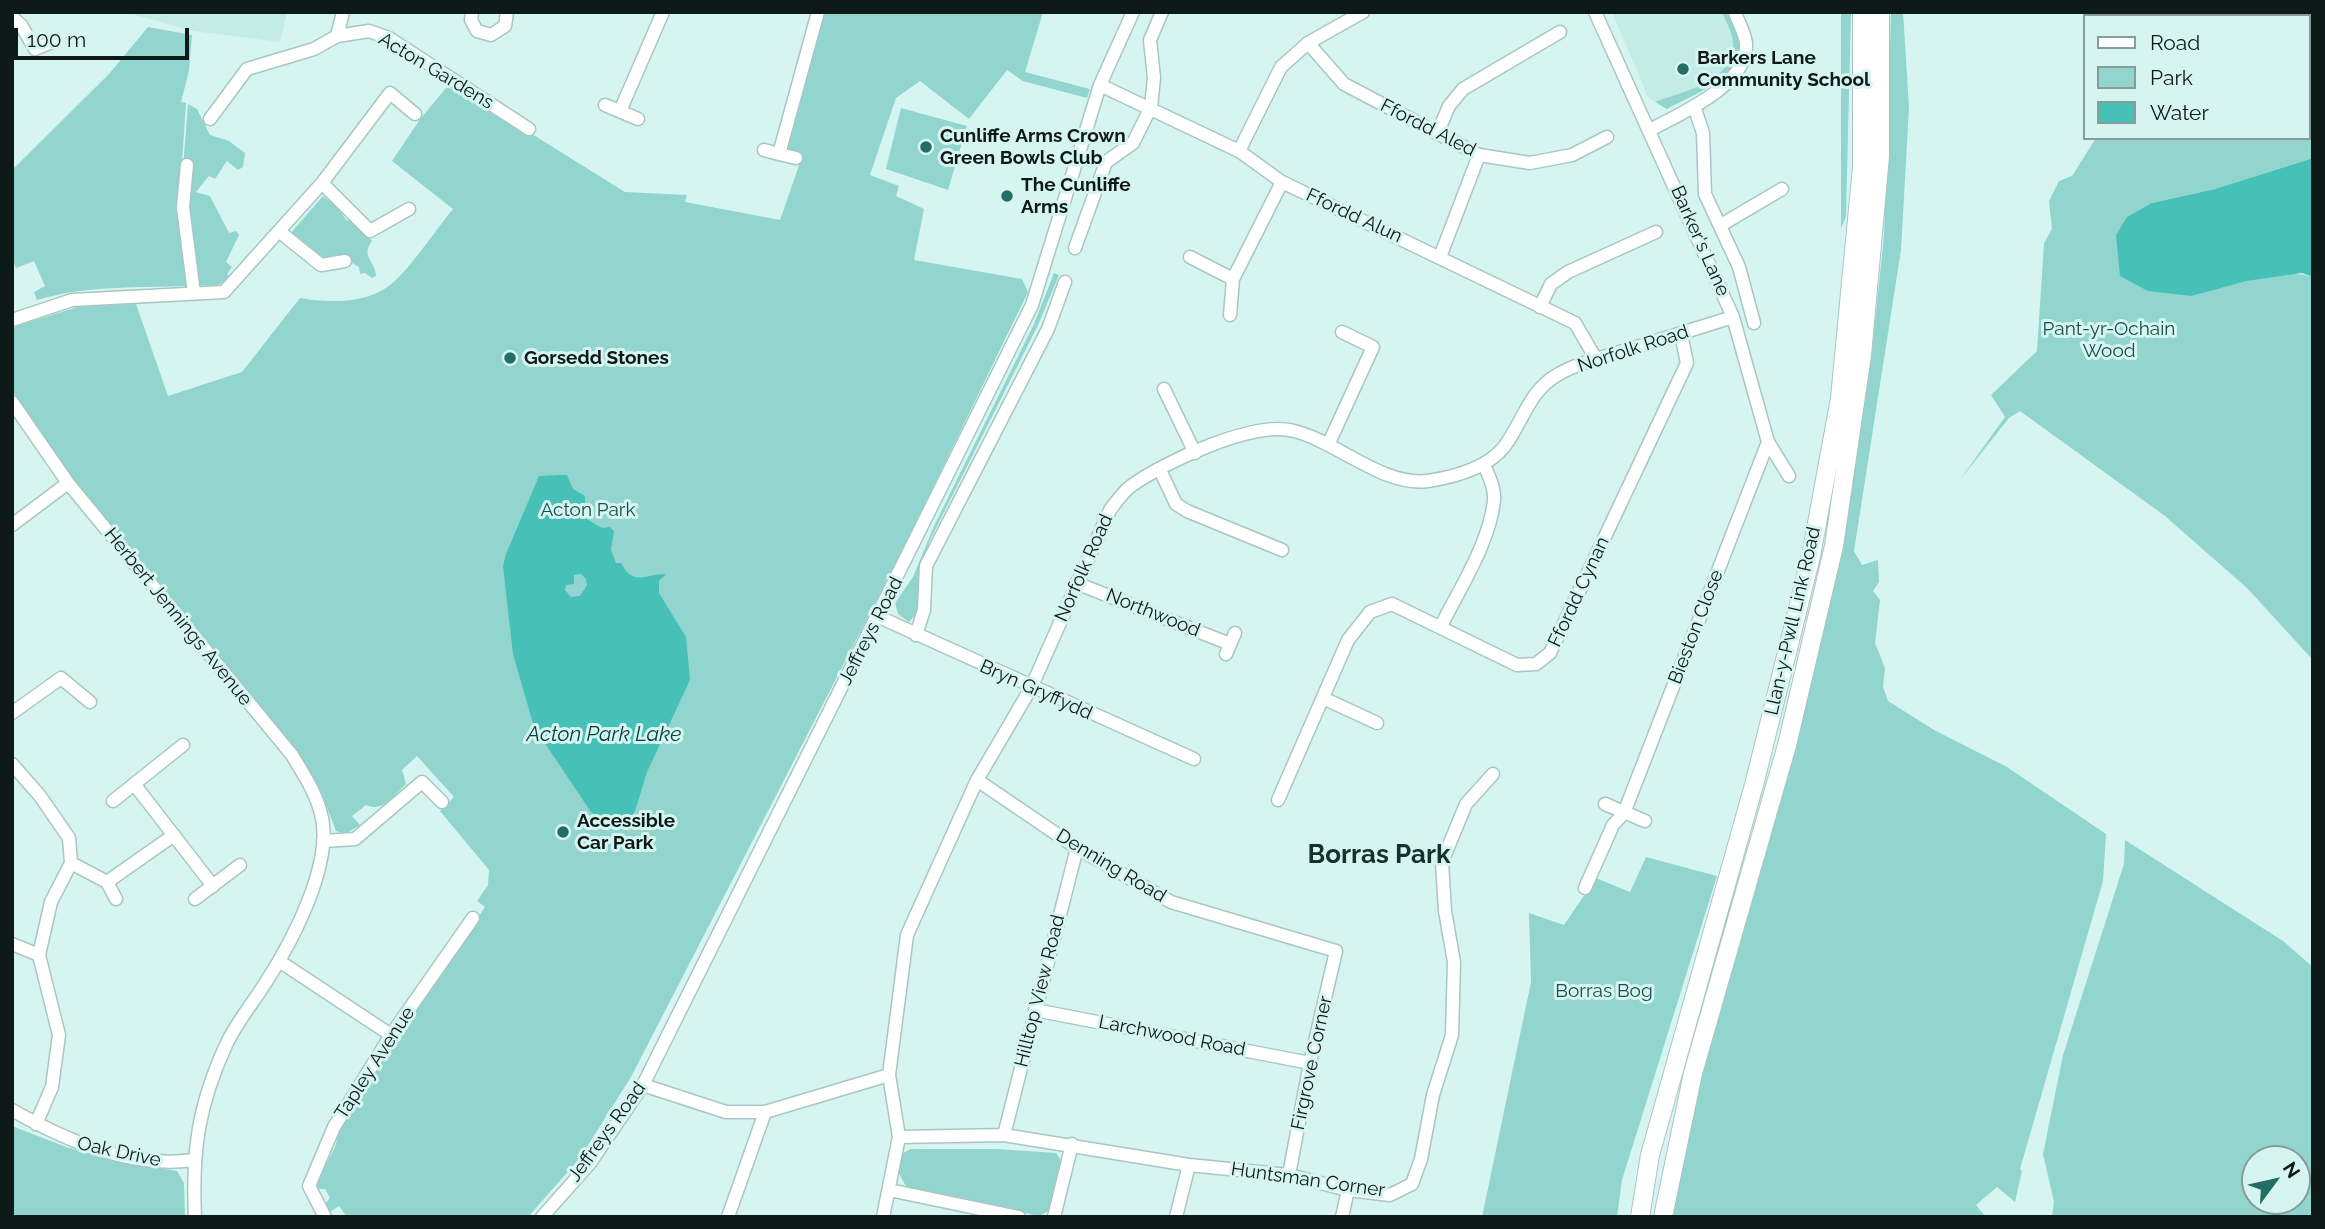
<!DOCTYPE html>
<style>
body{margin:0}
#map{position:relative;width:2325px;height:1229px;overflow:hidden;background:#d6f5f1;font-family:Raleway,sans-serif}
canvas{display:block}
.frame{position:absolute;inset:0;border:14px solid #0e1a18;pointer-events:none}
.legend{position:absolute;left:2083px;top:14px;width:228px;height:126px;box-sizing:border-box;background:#d6f5f1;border:2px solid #869d9a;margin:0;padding:9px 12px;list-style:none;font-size:21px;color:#0e1a18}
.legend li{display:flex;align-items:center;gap:14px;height:35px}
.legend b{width:35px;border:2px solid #869d9a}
.north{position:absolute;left:2241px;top:1145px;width:70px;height:70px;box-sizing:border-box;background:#d6f5f1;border:2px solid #869d9a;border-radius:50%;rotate:57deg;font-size:19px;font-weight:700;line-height:28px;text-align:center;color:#0e1a18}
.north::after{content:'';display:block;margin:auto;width:24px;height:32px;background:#236d67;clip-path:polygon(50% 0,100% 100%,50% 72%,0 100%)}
.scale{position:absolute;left:14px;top:28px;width:175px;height:32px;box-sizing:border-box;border:4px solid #0e1a18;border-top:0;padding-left:9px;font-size:21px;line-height:24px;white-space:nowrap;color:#0e1a18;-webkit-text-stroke:5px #d6f5f1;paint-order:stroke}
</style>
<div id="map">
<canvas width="2325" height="1229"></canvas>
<div class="frame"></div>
<ul class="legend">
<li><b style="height:9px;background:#fff"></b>Road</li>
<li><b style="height:19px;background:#91d5ce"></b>Park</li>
<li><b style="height:19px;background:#47c1b8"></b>Water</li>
</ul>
<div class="north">N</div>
<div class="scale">100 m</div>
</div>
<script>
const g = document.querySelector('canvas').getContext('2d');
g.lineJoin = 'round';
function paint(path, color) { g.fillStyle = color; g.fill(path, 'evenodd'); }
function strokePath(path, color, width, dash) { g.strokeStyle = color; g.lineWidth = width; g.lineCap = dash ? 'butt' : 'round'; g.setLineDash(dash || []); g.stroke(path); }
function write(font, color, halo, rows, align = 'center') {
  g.font = font + ' Raleway,sans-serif'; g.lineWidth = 6; g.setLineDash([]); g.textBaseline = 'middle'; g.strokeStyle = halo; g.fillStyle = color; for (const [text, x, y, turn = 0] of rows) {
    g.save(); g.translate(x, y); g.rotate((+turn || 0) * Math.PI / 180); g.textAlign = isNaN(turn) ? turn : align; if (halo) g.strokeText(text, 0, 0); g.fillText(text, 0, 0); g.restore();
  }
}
paint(new Path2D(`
 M 125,12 L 287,12 L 280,42 L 193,31 Z
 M 1612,12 L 1727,12 L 1739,42 L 1736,60 L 1723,78 L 1667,109 L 1648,97 Z`), '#c3ece7');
paint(new Path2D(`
 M 823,12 L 1043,12 L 1025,72 L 1090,89 L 1087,98 L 1023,81 L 1007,70 L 969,119 L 920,81 L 896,98 L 870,175 L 899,186 L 896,196 L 924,209 L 914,260 L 1022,279 L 1028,292 L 906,543 L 631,1077 L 580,1158 L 528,1217 L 347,1217 L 339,1206 L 328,1213 L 326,1203 L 330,1198 L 325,1189 L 318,1189 L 317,1181 L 335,1147 L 342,1121 L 485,907 L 477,901 L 488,885 L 489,870 L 440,811 L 454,797 L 417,756 L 402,770 L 406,784 C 394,795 383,813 366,805 L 352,816 L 360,825 L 345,834 L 336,831 L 322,794 L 303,761 L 263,709 L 105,523 L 63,469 L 12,390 L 12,327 L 78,307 L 136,304 L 168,396 L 242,372 L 300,298 C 328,303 366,304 390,285 C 408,272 437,228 453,209 L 392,161 L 421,118 L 450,83 L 625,192 L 687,195 L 685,202 L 780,220 L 803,154 L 788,149 Z
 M 1722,12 L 1727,12 C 1730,21 1738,33 1739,43 C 1741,79 1692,95 1667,109 L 1655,102 C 1684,91 1734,82 1733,43 C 1733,34 1726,22 1722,12 Z
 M 1841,12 L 1851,12 L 1846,216 L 1841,229 Z
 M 1891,12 L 1903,12 L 1909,107 L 1901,250 L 1854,551 L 1862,565 L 1878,560 L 1879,582 L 1873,591 L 1880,600 L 1875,643 L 1885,668 L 1883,687 L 1888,701 L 1934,730 L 2007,767 L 2106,834 L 2103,881 L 2020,1169 L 2022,1171 L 2015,1202 L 1997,1187 L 1976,1205 L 1986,1217 L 1670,1217 L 1681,1148 L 1841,533 L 1871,361 L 1884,236 Z
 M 2198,12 L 2313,12 L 2313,158 L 2215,189 L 2152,203 L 2192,296 C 2223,287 2283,266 2313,277 L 2313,660 L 2247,588 L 2165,516 L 2020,411 L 2009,418 L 1959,481 L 2005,417 L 1991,395 L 2037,351 L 2044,243 L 2052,229 L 2049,201 L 2059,181 L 2072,176 L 2096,138 L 2309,138 L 2309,16 L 2196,16 Z
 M 148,27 L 192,35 L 189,71 L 181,102 L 186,103 L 179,207 L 189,286 C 137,288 87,285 37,300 L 34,292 L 45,286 L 34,261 L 16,268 L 12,259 L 12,170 L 109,74 Z
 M 188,104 L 197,109 L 210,135 L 229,141 L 245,153 L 243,167 L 238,170 L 227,161 L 215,179 L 209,176 L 196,192 L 210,196 L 229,233 L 236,231 L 239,235 L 226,262 L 232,267 L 227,274 L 230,278 L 217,286 L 198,285 L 180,206 Z
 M 901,108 L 967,126 L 948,190 L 886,169 Z
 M 323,196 L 336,206 L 347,221 L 353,217 L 372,241 C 360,256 376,262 376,276 L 372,278 L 365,273 L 360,274 L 359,267 L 352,263 L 324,262 L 290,234 Z
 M 1054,273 L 1059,275 L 1038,325 L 929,542 L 917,613 L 909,622 L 898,614 L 895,603 L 913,577 L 934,526 L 1034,324 Z
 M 2125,840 L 2283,941 L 2313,967 L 2313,1217 L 2052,1217 L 2054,1202 L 2043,1154 L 2063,1055 L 2124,864 ZM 2297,1159 L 2297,1201 L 2255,1201 L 2255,1159 Z
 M 1646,857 L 1717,876 L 1622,1180 L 1617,1217 L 1482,1217 L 1531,982 L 1529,913 L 1564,925 L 1596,878 L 1630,892 Z
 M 12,1126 L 66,1147 L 125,1163 L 177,1171 L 184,1183 L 185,1217 L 12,1217 Z
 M 911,1149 L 996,1149 L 1056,1153 L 1063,1163 L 1051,1210 L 1039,1216 L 907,1188 L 898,1172 L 903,1153 Z`), '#91d5ce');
paint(new Path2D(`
 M 2313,158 L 2313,277 L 2302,273 L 2246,281 L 2192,296 L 2148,291 L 2120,276 L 2116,235 L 2127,217 L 2152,203 L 2215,189 Z
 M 560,475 L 567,475 L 573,489 L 585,496 L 585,518 L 602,528 L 610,527 L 614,531 L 611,550 L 616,563 L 621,563 C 635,588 645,573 666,574 L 659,581 L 659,593 L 686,637 L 690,680 L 647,772 L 635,811 L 629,821 L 620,824 L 606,822 L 591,812 L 534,727 L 513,654 L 503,566 L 506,554 L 539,476 ZM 581,574 L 586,579 L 587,585 L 580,596 L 571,597 L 565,590 L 566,585 L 574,584 L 574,575 Z`), '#47c1b8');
const minor = new Path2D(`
 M 472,12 L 471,20 L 477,31 L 491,35 L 505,26 L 507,12
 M 1595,12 L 1733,317 L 1768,442 L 1789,476
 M 12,17 L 21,25 L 35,49 L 52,42
 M 337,36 L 369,31 L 389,38 L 529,129
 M 1308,43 L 1344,84 L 1479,155 L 1530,163 L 1572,155 L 1607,137
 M 1100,85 L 1239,151 L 1282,182 L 1575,323 L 1596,359
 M 605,105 L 638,119
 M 1694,106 L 1703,133 L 1705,194 L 1739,267 L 1754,323
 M 620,111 L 663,12
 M 210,119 L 247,69 L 314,49 L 337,36 L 343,12
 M 1650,130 C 1681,113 1749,85 1746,43 C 1745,33 1738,22 1735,12
 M 1437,134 L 1449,106 L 1463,89 L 1560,32
 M 764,150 L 779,154
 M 1239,151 L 1281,67 L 1308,43 L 1363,12
 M 796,158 L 779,154 L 818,12
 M 187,165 L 183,207 L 194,293
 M 322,183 L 370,231 L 409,209
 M 1721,225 L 1782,189
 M 280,232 L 321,265 L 345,261
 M 1075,248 L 1106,162 L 1133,143 L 1151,107 L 1154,78 L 1150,40 L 1162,12
 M 1190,257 L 1233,279
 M 1440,257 L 1479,155
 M 1540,307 L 1551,284 L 1568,272 L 1656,232
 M 1230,315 L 1233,279 L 1282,182
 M 12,320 L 72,300 L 224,292 L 322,183 L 390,93 L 415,114
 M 1164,389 L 1195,453
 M 12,402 L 68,483 L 292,755 C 304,775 317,794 322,818 C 332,866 292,942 266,982 C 253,1003 236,1023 226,1045 C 198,1106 192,1151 195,1217
 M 1328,445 L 1373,347 L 1342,332
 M 1160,470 L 1176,504 L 1187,511 L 1282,550
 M 12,525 L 68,483
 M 1076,583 L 1230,644
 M 879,617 L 1194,759
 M 1441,626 C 1460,588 1489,544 1494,501 C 1495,488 1489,476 1484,465
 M 916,635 L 924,610 L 926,566 L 1048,329 L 1065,282
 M 1226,654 L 1235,633
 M 1325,699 L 1377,723
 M 12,713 L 61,678 L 90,702
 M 12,764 L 40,796 L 69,838 L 71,863 L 51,902 L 39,955 L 59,1035 L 52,1087 L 36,1124
 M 977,780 L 1077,848 L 1171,902 L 1336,951 L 1310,1063 L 1289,1175
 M 134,784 L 213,886
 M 1278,800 L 1348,640 L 1370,612 L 1392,604 L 1517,665 L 1536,664 L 1550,653 L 1687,363 L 1681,334
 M 113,801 L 183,745
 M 1605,804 L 1645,821
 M 323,841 L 355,839 L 422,782 L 442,802
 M 71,863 L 107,882 L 174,835
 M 107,882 L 116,899
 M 1585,888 L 1613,825 L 1624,813 L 1768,442
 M 195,899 L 240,865
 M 12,944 L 39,955
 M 279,961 L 391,1035
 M 1035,1010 L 1310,1063
 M 643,1085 L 726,1112 L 765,1112 L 889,1075
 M 12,1110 C 65,1140 130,1169 193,1160
 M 1004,1135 L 1077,848
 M 899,1137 L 1004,1135 L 1189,1165 L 1289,1175 L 1348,1190 L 1390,1195 L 1412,1184 L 1421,1159 L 1433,1095 L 1452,1035 L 1454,962 L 1445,911 L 1442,862 L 1466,804 L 1493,774
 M 889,1190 L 1019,1217
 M 325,1217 L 309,1186 L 334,1127 L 391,1035 L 473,918
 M 542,1217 L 590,1163 L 643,1085 L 1032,305 L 1100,85 L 1133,12
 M 728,1217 L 765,1112
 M 883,1217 L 899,1137 L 889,1075 L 907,935 L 977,780 L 1031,688 L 1110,510 C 1116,502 1123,492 1131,486 C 1164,462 1254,420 1294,431 C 1336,441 1383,487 1428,481 C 1454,477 1487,468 1504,447 C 1523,422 1528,392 1557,375 C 1577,363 1604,357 1627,350 C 1662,339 1698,328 1733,317
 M 1054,1217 L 1072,1144
 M 1176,1217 L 1189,1165
 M 1342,1217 L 1348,1190`);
const highway = new Path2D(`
 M 1640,1217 L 1650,1155 L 1754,785 L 1811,556 L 1840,398 L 1862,167 L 1862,12
 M 1663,1217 L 1693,1073 L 1787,745 L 1834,546 L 1862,355 L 1880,156 L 1880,12`);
strokePath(minor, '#a8c6c3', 15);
strokePath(highway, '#a8c6c3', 20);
strokePath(minor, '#fff', 12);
strokePath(highway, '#fff', 18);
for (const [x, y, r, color] of [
 [1683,69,7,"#236d67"],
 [926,147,7,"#236d67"],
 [1007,196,7,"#236d67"],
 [510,358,7,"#236d67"],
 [563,832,7,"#236d67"]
]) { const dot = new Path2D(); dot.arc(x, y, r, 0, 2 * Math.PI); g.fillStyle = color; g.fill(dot); strokePath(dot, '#d6f5f1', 2.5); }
write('bold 19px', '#0e1a18', '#d6f5f1', [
 ["Barkers Lane",1697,58],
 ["Community School",1697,80],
 ["Cunliffe Arms Crown",940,136],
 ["Green Bowls Club",940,158],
 ["The Cunliffe",1021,185],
 ["Arms",1021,207],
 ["Gorsedd Stones",524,358],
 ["Accessible",577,821],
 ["Car Park",577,843]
], 'left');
write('19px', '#0e1a18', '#d6f5f1', [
 ["Acton Gardens",436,71,31],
 ["Ffordd Aled",1428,128,27],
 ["Ffordd Alun",1354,216,25],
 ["Barker's Lane",1700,241,66],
 ["Norfolk Road",1633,349,-18],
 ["Norfolk Road",1084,568,-66],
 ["Ffordd Cynan",1579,592,-65],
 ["Northwood",1153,613,22],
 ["Herbert Jennings Avenue",178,617,51],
 ["Llan-y-Pwll Link Road",1793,621,-77],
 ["Bieston Close",1696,627,-69],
 ["Jeffreys Road",871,631,-63],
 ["Bryn Gryffydd",1036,690,24],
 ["Denning Road",1111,866,31],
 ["Hilltop View Road",1040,991,-76],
 ["Larchwood Road",1172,1036,11],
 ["Tapley Avenue",375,1063,-57],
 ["Firgrove Corner",1312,1063,-78],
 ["Jeffreys Road",607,1132,-54],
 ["Oak Drive",119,1152,12],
 ["Huntsman Corner",1308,1180,8]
]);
write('19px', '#1a4e4a', '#d6f5f1', [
 ["Pant-yr-Ochain",2109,329],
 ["Wood",2109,351],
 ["Acton Park",588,510],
 ["Borras Bog",1604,991]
]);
write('italic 21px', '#08413d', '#d6f5f1', [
 ["Acton Park Lake",604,735]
]);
write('bold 26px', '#16302d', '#d6f5f1', [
 ["Borras Park",1379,855]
]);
</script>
